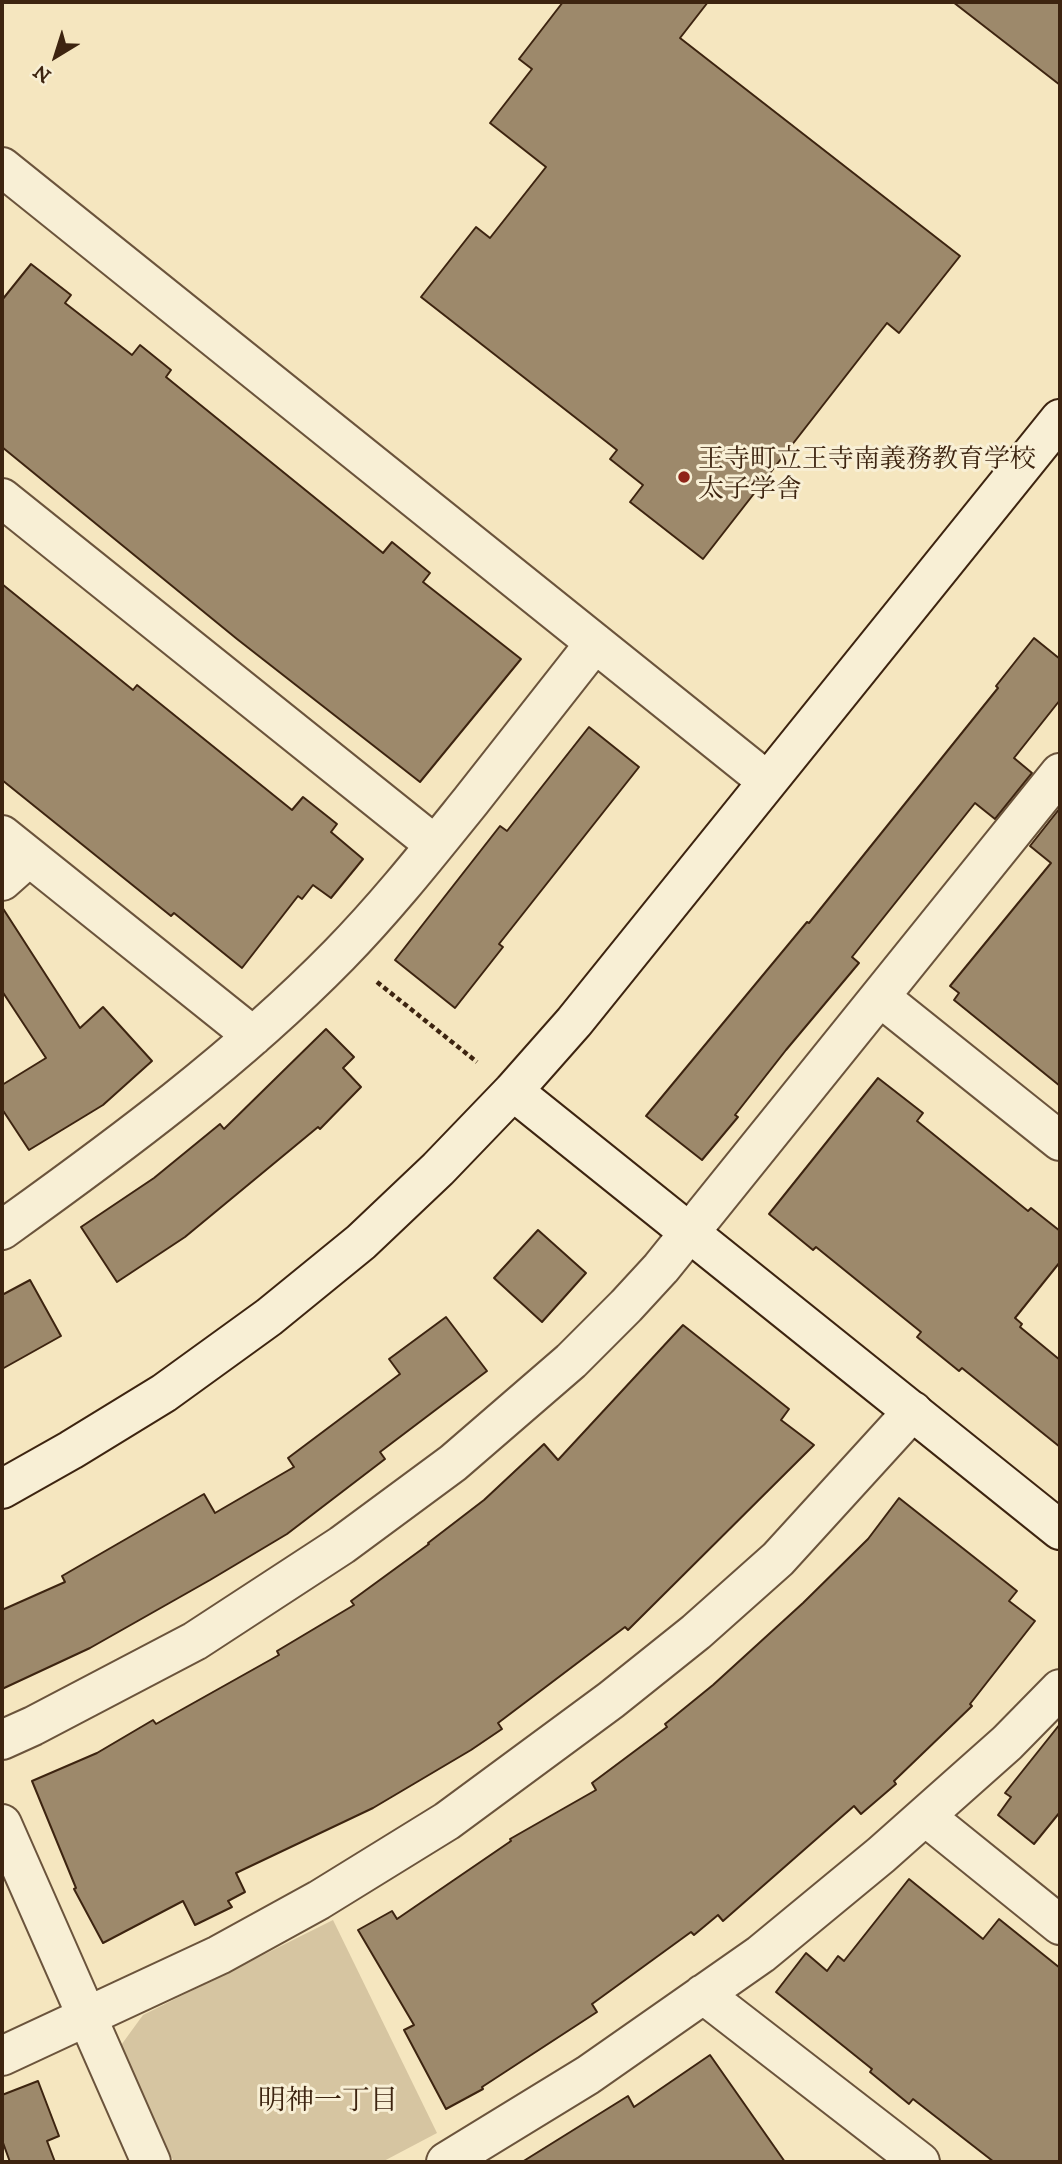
<!DOCTYPE html>
<meta charset="utf-8">
<style>
body{margin:0}
#map{position:relative;width:1062px;height:2164px;overflow:hidden;background:#f5e6bf;font-family:"IM FELL DW Pica",serif}
canvas{display:block}
.frame{position:absolute;inset:0;border:4px solid #3d2410;pointer-events:none}
.north{position:absolute;left:21px;top:21px;width:70px;height:70px;-webkit-text-stroke:5px #f8efd5;paint-order:stroke;rotate:218deg;font-size:19px;font-weight:700;line-height:28px;text-align:center;color:#3d2410}
.north::after{content:'';display:block;margin:auto;width:24px;height:32px;background:#3d2410;clip-path:polygon(50% 0,100% 100%,50% 72%,0 100%)}
</style>
<div id="map">
<canvas width="1062" height="2164"></canvas>
<div class="frame"></div>
<div class="north">N</div>
</div>
<script>
const g = document.querySelector('canvas').getContext('2d');
g.lineJoin = 'round';
function paint(path, color) { g.fillStyle = color; g.fill(path, 'evenodd'); }
function strokePath(path, color, width, dash) { g.strokeStyle = color; g.lineWidth = width; g.lineCap = dash ? 'butt' : 'round'; g.setLineDash(dash || []); g.stroke(path); }
function write(font, color, halo, rows, align = 'center') {
  g.font = font + ' "IM FELL DW Pica","Noto Serif JP",serif'; g.lineWidth = 6; g.setLineDash([]); g.textBaseline = 'middle'; g.strokeStyle = halo; g.fillStyle = color; for (const [text, x, y, turn = 0] of rows) {
    g.save(); g.translate(x, y); g.rotate((+turn || 0) * Math.PI / 180); g.textAlign = isNaN(turn) ? turn : align; if (halo) g.strokeText(text, 0, 0); g.fillText(text, 0, 0); g.restore();
  }
}
paint(new Path2D(`
 M 333,1920 L 437,2133 L 382,2162 L 174,2162 L 119,2048 L 143,2015 Z`), '#d6c5a1');
const building = new Path2D(`
 M 563,2 L 708,2 L 680,38 L 960,256 L 899,333 L 887,323 L 703,559 L 630,502 L 643,485 L 610,459 L 617,450 L 421,297 L 476,227 L 490,238 L 546,167 L 490,123 L 532,69 L 519,59 Z
 M 953,2 L 1060,2 L 1060,85 Z
 M 31,264 L 71,295 L 65,303 L 132,355 L 140,345 L 171,370 L 166,377 L 383,553 L 392,542 L 430,573 L 423,582 L 521,659 L 420,782 L 237,639 L 2,447 L 2,300 Z
 M 2,584 L 133,690 L 137,685 L 292,810 L 303,797 L 337,824 L 331,832 L 363,859 L 331,898 L 313,885 L 302,899 L 298,896 L 242,968 L 174,913 L 171,916 L 2,780 Z
 M 1034,638 L 1060,659 L 1060,700 L 1014,758 L 1032,773 L 995,819 L 975,803 L 852,957 L 859,963 L 786,1050 L 735,1115 L 738,1117 L 702,1160 L 646,1116 L 807,922 L 809,923 L 998,688 L 996,686 Z
 M 589,727 L 639,767 L 499,944 L 503,947 L 455,1008 L 395,960 L 500,826 L 507,831 Z
 M 1060,808 L 1060,1086 L 954,1000 L 959,993 L 950,986 L 1051,863 L 1030,846 Z
 M 2,907 L 80,1028 L 103,1007 L 152,1061 L 103,1105 L 29,1150 L 2,1109 L 2,1085 L 46,1058 L 2,991 Z
 M 326,1029 L 354,1057 L 343,1068 L 361,1087 L 320,1129 L 318,1127 L 185,1237 L 117,1282 L 81,1227 L 154,1178 L 220,1124 L 224,1129 Z
 M 878,1078 L 923,1113 L 917,1121 L 1028,1211 L 1031,1208 L 1060,1231 L 1060,1262 L 1015,1318 L 1022,1324 L 1020,1327 L 1060,1360 L 1060,1447 L 962,1368 L 959,1371 L 917,1337 L 921,1332 L 816,1247 L 813,1250 L 769,1214 Z
 M 538,1230 L 586,1273 L 542,1322 L 494,1278 Z
 M 30,1280 L 61,1336 L 2,1369 L 2,1295 Z
 M 446,1317 L 487,1371 L 380,1452 L 385,1459 L 287,1534 L 210,1580 L 90,1648 L 2,1689 L 2,1610 L 65,1582 L 62,1576 L 204,1494 L 215,1513 L 294,1467 L 288,1458 L 400,1374 L 389,1359 Z
 M 683,1325 L 789,1409 L 781,1420 L 814,1445 L 628,1630 L 625,1627 L 498,1723 L 502,1729 L 471,1750 L 373,1808 L 236,1873 L 245,1892 L 228,1901 L 232,1907 L 195,1925 L 183,1901 L 103,1943 L 74,1889 L 76,1888 L 32,1781 L 97,1753 L 153,1720 L 156,1724 L 279,1655 L 277,1651 L 354,1605 L 351,1601 L 429,1544 L 428,1543 L 484,1500 L 544,1444 L 558,1460 Z
 M 899,1498 L 1017,1591 L 1009,1601 L 1035,1621 L 970,1704 L 972,1706 L 894,1781 L 896,1784 L 861,1814 L 854,1806 L 723,1921 L 718,1915 L 694,1935 L 691,1932 L 592,2004 L 597,2012 L 482,2087 L 483,2089 L 446,2109 L 404,2030 L 414,2025 L 358,1930 L 392,1911 L 397,1919 L 511,1841 L 510,1839 L 596,1790 L 592,1783 L 667,1727 L 665,1724 L 713,1685 L 803,1603 L 868,1539 Z
 M 1060,1724 L 1060,1812 L 1034,1844 L 998,1815 L 1011,1797 L 1005,1793 Z
 M 909,1879 L 983,1939 L 999,1919 L 1060,1968 L 1060,2162 L 994,2162 L 913,2099 L 909,2104 L 870,2072 L 872,2069 L 776,1992 L 806,1953 L 827,1971 L 838,1956 L 844,1961 Z
 M 710,2055 L 785,2162 L 522,2162 L 628,2096 L 634,2107 Z
 M 38,2081 L 59,2136 L 47,2141 L 55,2162 L 10,2162 L 2,2140 L 2,2095 Z`);
paint(building, '#9d896b');
strokePath(building, '#3d2410', 2);
const street = new Path2D(`
 M 2,167 L 767,781
 M 2,498 L 435,845
 M 2,835 L 253,1036
 M 2,881 L 29,857
 M 880,997 L 1060,1141
 M 2,1230 C 119,1146 237,1059 339,955 C 386,907 428,854 470,802 C 512,749 553,696 595,643
 M 2,1740 L 33,1726 L 195,1641 L 342,1545 L 453,1463 L 571,1361 L 626,1306 L 661,1268 L 1060,773
 M 925,1816 L 1060,1925
 M 2,1824 L 151,2162
 M 703,1994 L 920,2162
 M 2,2056 L 219,1955 L 319,1900 L 447,1821 L 611,1700 L 696,1632 L 778,1559 L 913,1411
 M 446,2162 L 588,2075 L 761,1954 L 881,1855 L 1007,1743 L 1060,1689`);
const secondary = new Path2D(`
 M 513,1091 L 1060,1530
 M 2,1489 L 71,1450 L 164,1393 L 269,1317 L 361,1242 L 438,1169 L 513,1091 L 574,1022 L 1060,419`);
strokePath(street, '#6b543c', 42);
strokePath(secondary, '#3d2410', 42);
strokePath(new Path2D(`
 M 377,982 L 477,1062`), '#3d2410', 4.5, [5, 3.5]);
strokePath(street, '#f8efd5', 38);
strokePath(secondary, '#f8efd5', 38);
for (const [x, y, r, color] of [
 [684,477,7,"#8f2418"]
]) { const dot = new Path2D(); dot.arc(x, y, r, 0, 2 * Math.PI); g.fillStyle = color; g.fill(dot); strokePath(dot, '#f8efd5', 2.5); }
write('26px', '#3d2410', '#f8efd5', [
 ["王寺町立王寺南義務教育学校",698,462],
 ["太子学舎",698,492]
], 'left');
write('28px', '#3d2410', '#f8efd5', [
 ["明神一丁目",328,2103]
]);
</script>
